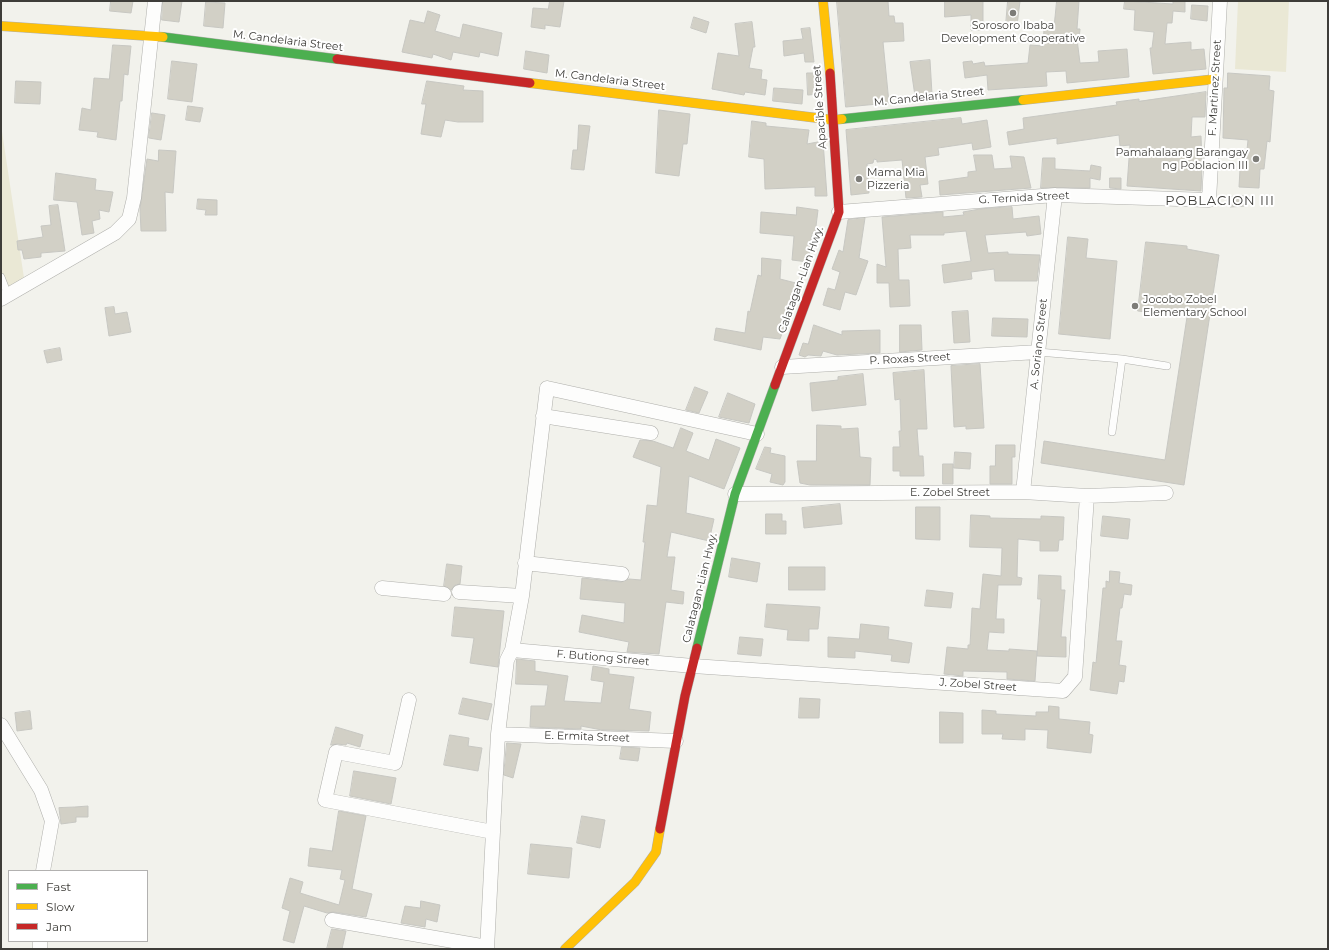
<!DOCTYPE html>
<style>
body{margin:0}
#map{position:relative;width:1329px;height:950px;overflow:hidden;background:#f2f2ec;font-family:Montserrat,sans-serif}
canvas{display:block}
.frame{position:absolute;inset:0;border:2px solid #3e3d39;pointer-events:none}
.legend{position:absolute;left:8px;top:870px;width:140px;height:72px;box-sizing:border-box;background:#fff;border:1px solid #b2b1b0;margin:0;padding:5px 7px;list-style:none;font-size:12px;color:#3e3d39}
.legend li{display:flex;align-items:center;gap:8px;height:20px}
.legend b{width:20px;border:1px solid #b2b1b0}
</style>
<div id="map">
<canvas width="1329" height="950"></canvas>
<div class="frame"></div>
<ul class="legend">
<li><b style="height:5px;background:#4caf50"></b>Fast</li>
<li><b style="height:5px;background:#ffc107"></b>Slow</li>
<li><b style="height:5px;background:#c62828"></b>Jam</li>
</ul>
</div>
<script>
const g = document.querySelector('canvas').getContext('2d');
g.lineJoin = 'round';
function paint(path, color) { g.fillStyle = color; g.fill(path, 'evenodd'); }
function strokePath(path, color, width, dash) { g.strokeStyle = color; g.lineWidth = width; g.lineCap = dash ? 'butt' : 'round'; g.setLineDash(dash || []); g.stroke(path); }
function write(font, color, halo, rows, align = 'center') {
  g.font = font + ' Montserrat,sans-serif'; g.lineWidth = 4; g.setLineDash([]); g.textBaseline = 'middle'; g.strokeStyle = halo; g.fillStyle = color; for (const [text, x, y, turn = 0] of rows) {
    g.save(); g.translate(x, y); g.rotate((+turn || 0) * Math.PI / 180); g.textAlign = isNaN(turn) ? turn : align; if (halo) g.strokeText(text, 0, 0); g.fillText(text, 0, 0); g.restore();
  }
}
paint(new Path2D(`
 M 1238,1 L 1289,1 L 1286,72 L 1235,69 Z
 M 1,125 L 24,278 L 1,291 Z`), '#eae8d5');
const building = new Path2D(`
 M 111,1 L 133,1 L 131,13 L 110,11 Z
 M 163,1 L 182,1 L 179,22 L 162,20 Z
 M 550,1 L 564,1 L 560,27 L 545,25 L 545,29 L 531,27 L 533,8 L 548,9 Z
 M 837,1 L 888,1 L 889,16 L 894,16 L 895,23 L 903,23 L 904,41 L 883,42 L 889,103 L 846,107 Z
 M 945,1 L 983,1 L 983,30 L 971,30 L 971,15 L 945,17 Z
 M 1008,1 L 1020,1 L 1017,26 L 1006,25 Z
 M 1057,1 L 1079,1 L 1077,29 L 1080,29 L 1079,39 L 1077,39 L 1080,63 L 1099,62 L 1098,51 L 1127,49 L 1129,77 L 1067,83 L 1066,71 L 1046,72 L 1047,86 L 988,90 L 987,75 L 965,78 L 963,62 L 972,61 L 973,64 L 984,62 L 985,66 L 1028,63 L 1030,45 L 1043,46 L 1044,29 L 1051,29 L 1051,24 L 1054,24 Z
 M 1125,1 L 1173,4 L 1173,1 L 1185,1 L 1185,12 L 1173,11 L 1172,23 L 1167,23 L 1165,44 L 1191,42 L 1191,50 L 1204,49 L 1206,69 L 1153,74 L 1150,48 L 1152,48 L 1154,32 L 1134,30 L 1135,10 L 1124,9 Z
 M 206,2 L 225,3 L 223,28 L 204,26 Z
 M 1192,5 L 1208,6 L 1207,21 L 1191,19 Z
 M 428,11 L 440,15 L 435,31 L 460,38 L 463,24 L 502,33 L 498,56 L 480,52 L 479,57 L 453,52 L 451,60 L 433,54 L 432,58 L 402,52 L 410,20 L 424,23 Z
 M 694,17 L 709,22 L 706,33 L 691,28 Z
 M 752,22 L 755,47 L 753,47 L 749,68 L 762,70 L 761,79 L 767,80 L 765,95 L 745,92 L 744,95 L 712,89 L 718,53 L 739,56 L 735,24 Z
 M 810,28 L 814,62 L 805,62 L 804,53 L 784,56 L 783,41 L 803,39 L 801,29 Z
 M 113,45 L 131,46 L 128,75 L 124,74 L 122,101 L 120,101 L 116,140 L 97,137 L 98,132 L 79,130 L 82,108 L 91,110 L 94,78 L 109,79 Z
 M 526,51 L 549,55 L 547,73 L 524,69 Z
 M 930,60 L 932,94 L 915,96 L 910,62 Z
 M 172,61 L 197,64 L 192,102 L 168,99 Z
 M 807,73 L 818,73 L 820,94 L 808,95 Z
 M 1228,73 L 1270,76 L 1269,90 L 1274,91 L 1270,142 L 1267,141 L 1264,169 L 1260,169 L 1259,188 L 1239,187 L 1240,169 L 1245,169 L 1248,140 L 1223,138 L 1224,88 L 1227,88 Z
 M 16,81 L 41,82 L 40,104 L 15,103 Z
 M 427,81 L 464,86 L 463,90 L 483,91 L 483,122 L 458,122 L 445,120 L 441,137 L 421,134 L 426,104 L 422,104 Z
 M 774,88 L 803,90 L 802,104 L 773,101 Z
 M 1206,92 L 1205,117 L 1192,117 L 1191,137 L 1201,136 L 1202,165 L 1201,191 L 1127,186 L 1130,145 L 1120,146 L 1119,135 L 1057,144 L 1057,138 L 1009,145 L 1007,132 L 1024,129 L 1023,118 L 1117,105 L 1116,102 L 1139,99 L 1139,101 Z
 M 188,106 L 203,108 L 200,122 L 186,120 Z
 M 659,110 L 690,114 L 687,144 L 683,144 L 679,176 L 656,173 Z
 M 152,113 L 165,115 L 161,140 L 149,138 Z
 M 961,118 L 962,124 L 987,120 L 991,147 L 973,150 L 972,143 L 938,148 L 939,155 L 925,157 L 928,184 L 920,185 L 922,197 L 906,198 L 902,160 L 877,162 L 877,160 L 874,159 L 873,163 L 867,164 L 869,193 L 851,195 L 846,130 Z
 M 752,121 L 766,123 L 766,126 L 809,130 L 807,144 L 823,141 L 827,196 L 815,196 L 815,187 L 765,189 L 764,159 L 749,157 Z
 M 579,125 L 590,126 L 584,170 L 571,169 L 573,150 L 577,150 Z
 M 159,150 L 176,151 L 173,193 L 165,192 L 166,231 L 141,231 L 140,209 L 147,159 L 158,161 Z
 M 974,155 L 992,155 L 994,169 L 1012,168 L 1010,156 L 1024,157 L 1031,188 L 940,195 L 939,181 L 968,177 L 968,172 L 976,171 Z
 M 1043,158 L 1055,158 L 1055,169 L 1090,171 L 1091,165 L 1101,167 L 1100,180 L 1090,178 L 1090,188 L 1041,188 Z
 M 56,173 L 96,179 L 95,190 L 113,192 L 109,212 L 99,210 L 100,219 L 92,221 L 94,233 L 82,235 L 77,202 L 54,200 Z
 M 1110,178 L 1121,178 L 1121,189 L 1110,188 Z
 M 1247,196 L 1247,206 L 1230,207 L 1229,197 Z
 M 198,199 L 217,200 L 217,215 L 205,215 L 206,210 L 197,209 Z
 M 58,205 L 65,251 L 41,253 L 41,257 L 24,259 L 22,250 L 18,250 L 17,241 L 43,237 L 41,226 L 51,225 L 49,206 Z
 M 797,207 L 818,210 L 815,234 L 812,233 L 808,262 L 792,260 L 794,236 L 760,233 L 761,212 L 796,215 Z
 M 1012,207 L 1013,219 L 1039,216 L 1041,234 L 1027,236 L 1026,232 L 985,235 L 988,253 L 1008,252 L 1008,254 L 1040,255 L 1037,281 L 995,281 L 994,269 L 971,272 L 972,279 L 944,283 L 942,265 L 971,261 L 966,231 L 944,233 L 944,235 L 910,235 L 911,248 L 898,249 L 899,280 L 909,280 L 910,306 L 890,307 L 889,283 L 877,283 L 877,264 L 886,267 L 882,217 L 943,212 L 943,217 L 964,215 L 963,212 L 980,209 Z
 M 865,218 L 859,258 L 868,261 L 856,295 L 845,292 L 840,310 L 823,305 L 828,288 L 835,290 L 840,272 L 832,269 L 839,250 L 843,252 L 848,220 Z
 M 1068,237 L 1088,239 L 1086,258 L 1117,261 L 1110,339 L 1059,334 Z
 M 1146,242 L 1187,246 L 1187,249 L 1219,255 L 1184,485 L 1041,463 L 1044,441 L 1165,460 L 1187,317 L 1138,311 Z
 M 762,258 L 781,260 L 780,279 L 800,284 L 780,339 L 763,337 L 761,350 L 714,340 L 716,328 L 745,333 L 748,311 L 750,312 L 758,275 L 761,276 Z
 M 114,307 L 115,314 L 127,312 L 131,332 L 109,336 L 105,308 Z
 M 968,311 L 970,342 L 954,343 L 952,312 Z
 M 993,318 L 1028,319 L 1027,337 L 992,336 Z
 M 814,325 L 842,335 L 842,331 L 880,330 L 880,353 L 837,355 L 823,351 L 821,356 L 808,355 L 805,357 L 799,355 L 803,343 L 808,344 Z
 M 900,325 L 921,325 L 922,350 L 900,352 Z
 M 60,348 L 62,360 L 47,363 L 44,351 Z
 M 980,364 L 984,428 L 966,429 L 966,426 L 954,427 L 951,366 Z
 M 924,370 L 927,429 L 917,429 L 919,456 L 923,456 L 924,476 L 900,476 L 900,471 L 893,471 L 893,447 L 900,447 L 899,431 L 901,431 L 900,399 L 895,400 L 893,373 Z
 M 863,374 L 866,405 L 812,411 L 810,383 L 838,380 L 838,377 Z
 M 695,387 L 708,392 L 699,413 L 686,410 Z
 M 728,393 L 755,404 L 749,423 L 719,417 Z
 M 817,425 L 841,426 L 841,429 L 858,428 L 860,457 L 871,458 L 870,485 L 810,485 L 800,483 L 797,461 L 816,461 Z
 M 681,428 L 693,433 L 686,451 L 709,460 L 716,439 L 740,448 L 724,489 L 689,476 L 686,513 L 714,519 L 709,541 L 671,532 L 667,557 L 675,557 L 671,590 L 684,592 L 683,604 L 666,602 L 659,654 L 627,652 L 629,642 L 579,632 L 582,615 L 624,623 L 625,603 L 580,599 L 582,578 L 621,582 L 629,579 L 641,580 L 645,542 L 643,542 L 647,505 L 657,506 L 661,467 L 633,457 L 640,440 L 653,441 L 673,448 Z
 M 996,445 L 1015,445 L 1015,457 L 1012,457 L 1012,484 L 990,484 L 990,466 L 995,466 Z
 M 765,447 L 771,448 L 770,453 L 785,456 L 785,482 L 783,485 L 770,482 L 772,474 L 756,469 Z
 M 955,452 L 971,453 L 970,469 L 954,468 Z
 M 943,464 L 953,464 L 953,484 L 943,484 Z
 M 840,504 L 842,524 L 804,528 L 802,508 Z
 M 916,507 L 940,507 L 940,540 L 916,539 Z
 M 766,514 L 782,514 L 782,521 L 786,521 L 786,534 L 766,534 Z
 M 971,515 L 990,516 L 990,518 L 1041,519 L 1041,516 L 1064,517 L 1063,540 L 1059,540 L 1058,551 L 1040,551 L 1040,541 L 1018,539 L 1017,577 L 1022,578 L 1021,585 L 998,585 L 996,619 L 1004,619 L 1004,633 L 989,632 L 987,650 L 1009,651 L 1009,649 L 1037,651 L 1035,681 L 1007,679 L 1007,672 L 963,671 L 963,676 L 944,674 L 947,647 L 968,649 L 968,645 L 970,645 L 972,608 L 980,609 L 983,574 L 1001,576 L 1002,548 L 970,547 Z
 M 1103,516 L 1130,519 L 1128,539 L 1101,536 Z
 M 732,558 L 760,563 L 757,582 L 729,577 Z
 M 447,564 L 462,566 L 460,584 L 455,585 L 451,590 L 444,586 Z
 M 789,567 L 825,567 L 825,590 L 789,590 Z
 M 1110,571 L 1120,572 L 1119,583 L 1132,585 L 1131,595 L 1124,594 L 1122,608 L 1120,608 L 1116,641 L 1122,641 L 1119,665 L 1126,666 L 1124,682 L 1119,681 L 1117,694 L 1090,690 L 1093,662 L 1096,663 L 1103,588 L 1106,588 L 1106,581 L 1109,582 Z
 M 1039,575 L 1061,576 L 1061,590 L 1065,590 L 1061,637 L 1066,637 L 1066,657 L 1037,656 L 1041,599 L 1038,599 Z
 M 927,590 L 953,593 L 951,608 L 925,606 Z
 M 767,604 L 820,607 L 818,629 L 809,629 L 809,641 L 787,640 L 788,630 L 765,627 Z
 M 455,607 L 504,611 L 498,667 L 470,663 L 474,638 L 452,636 Z
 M 861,624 L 889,627 L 888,639 L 912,643 L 909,663 L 891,661 L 892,655 L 855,651 L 855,658 L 828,657 L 828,637 L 859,639 Z
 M 740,637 L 763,639 L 761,656 L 738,654 Z
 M 517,659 L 535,661 L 535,671 L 568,676 L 564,701 L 601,703 L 604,682 L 591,680 L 593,666 L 609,669 L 609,674 L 634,677 L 629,709 L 651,712 L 649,731 L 602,730 L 581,726 L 581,729 L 530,727 L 531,706 L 545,706 L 548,685 L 516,684 Z
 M 463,698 L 492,704 L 488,720 L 459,714 Z
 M 800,698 L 820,699 L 819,718 L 799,718 Z
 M 1049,706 L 1059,707 L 1059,719 L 1090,722 L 1089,734 L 1093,735 L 1091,753 L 1047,748 L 1048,730 L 1025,729 L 1025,740 L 1002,739 L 1003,734 L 982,734 L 982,710 L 996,711 L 996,714 L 1036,716 L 1036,712 L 1048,712 Z
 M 30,711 L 32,729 L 17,731 L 15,713 Z
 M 940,712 L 963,713 L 963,743 L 940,743 Z
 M 336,727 L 363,735 L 360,747 L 347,743 L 346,745 L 337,744 L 331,745 Z
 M 450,735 L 469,738 L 468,746 L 482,748 L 478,771 L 444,765 Z
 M 507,743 L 521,744 L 513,778 L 504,775 Z
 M 622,747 L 640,748 L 638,761 L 620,759 Z
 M 354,771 L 396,778 L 391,804 L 350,796 Z
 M 75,807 L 88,806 L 88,817 L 76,817 L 76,822 L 61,824 L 59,808 Z
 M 339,811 L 366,816 L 352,889 L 372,894 L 366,917 L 333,912 L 327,913 L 304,906 L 294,943 L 283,940 L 290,911 L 282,908 L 290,878 L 303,882 L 300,893 L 339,905 L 345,880 L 340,879 L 342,870 L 308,866 L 310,848 L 332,851 Z
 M 582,816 L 605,820 L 600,848 L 577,843 Z
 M 531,844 L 572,848 L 569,878 L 528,874 Z
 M 421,901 L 440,905 L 437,922 L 426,919 L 425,927 L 401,923 L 405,906 L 420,908 Z
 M 332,929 L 346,931 L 342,949 L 327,949 Z`);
paint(building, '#d2d0c6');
strokePath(building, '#c7c7c2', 1);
const lane = new Path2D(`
 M 1,277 L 8,295
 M 1038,352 L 1122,359 L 1167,366
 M 1112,432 L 1122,359`);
const street = new Path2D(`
 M 839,212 L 1055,195 L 1209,200 L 1220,1
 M 1,299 L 115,233 L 129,219 L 134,198 L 155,1
 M 782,367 L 1038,352
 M 543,416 L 651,433
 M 1023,492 L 1055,195
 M 735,494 L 1023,492 L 1087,496 L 1166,493
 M 525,563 L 622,574
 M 382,588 L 444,594
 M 459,592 L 522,596
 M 512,650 L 693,666 L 1063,691 L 1075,677 L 1087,496
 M 409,700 L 395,763 L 336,752 L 325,800 L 493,832
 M 1,725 L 41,790 L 52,821 L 43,871
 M 498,734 L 676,741
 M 332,920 L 487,947
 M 40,949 L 40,941
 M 487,949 L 498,734 L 507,660 L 512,650 L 522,596 L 547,388 L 757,434`);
const fast = new Path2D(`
 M 163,37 L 337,59
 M 842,119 L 1023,100
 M 697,648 L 735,494 L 775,385`);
const slow = new Path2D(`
 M 823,1 L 830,73
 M 1,26 L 163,37
 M 530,83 L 834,120 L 842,119
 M 1023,100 L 1216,79
 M 565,949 L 635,882 L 656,852 L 660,829`);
const jam = new Path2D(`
 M 337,59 L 530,83
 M 775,385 L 839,212 L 830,73
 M 660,829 L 685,696 L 697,648`);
strokePath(lane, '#afafab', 8);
strokePath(street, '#afafab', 15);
strokePath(fast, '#afafab', 10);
strokePath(slow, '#afafab', 10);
strokePath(jam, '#afafab', 10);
strokePath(lane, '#fdfdfc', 7);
strokePath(street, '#fdfdfc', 14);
strokePath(fast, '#4caf50', 9);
strokePath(slow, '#ffc107', 9);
strokePath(jam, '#c62828', 9);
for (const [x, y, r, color] of [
 [1013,13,4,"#7d7c78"],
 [1256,159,4,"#7d7c78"],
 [859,179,4,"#7d7c78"],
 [1135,306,4,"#7d7c78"]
]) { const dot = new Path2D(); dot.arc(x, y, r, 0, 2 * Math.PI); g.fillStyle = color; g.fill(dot); strokePath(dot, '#fff', 1.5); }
write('11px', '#3e3d39', '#fff', [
 ["Sorosoro Ibaba",1013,26,"center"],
 ["Development Cooperative",1013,39,"center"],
 ["Pamahalaang Barangay",1248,153,"right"],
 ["ng Poblacion III",1248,166,"right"],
 ["Mama Mia",867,173],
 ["Pizzeria",867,186],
 ["Jocobo Zobel",1143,300],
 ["Elementary School",1143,313]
], 'left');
write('11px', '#3e3d39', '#fff', [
 ["M. Candelaria Street",288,41,7],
 ["M. Candelaria Street",610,80,7],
 ["F. Martinez Street",1215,88,-87],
 ["M. Candelaria Street",929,97,-6],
 ["Apacible Street",820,107,-94],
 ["G. Ternida Street",1024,198,-3],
 ["Calatagan-Lian Hwy.",801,280,-70],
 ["A. Soriano Street",1039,344,-84],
 ["P. Roxas Street",910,359,-3],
 ["E. Zobel Street",950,493],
 ["Calatagan-Lian Hwy.",700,588,-76],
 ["F. Butiong Street",603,658,5],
 ["J. Zobel Street",978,685,4],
 ["E. Ermita Street",587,737,2]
]);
g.letterSpacing = '1px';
write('13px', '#3e3d39', '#fff', [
 ["POBLACION III",1220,201]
]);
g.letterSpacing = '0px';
</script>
